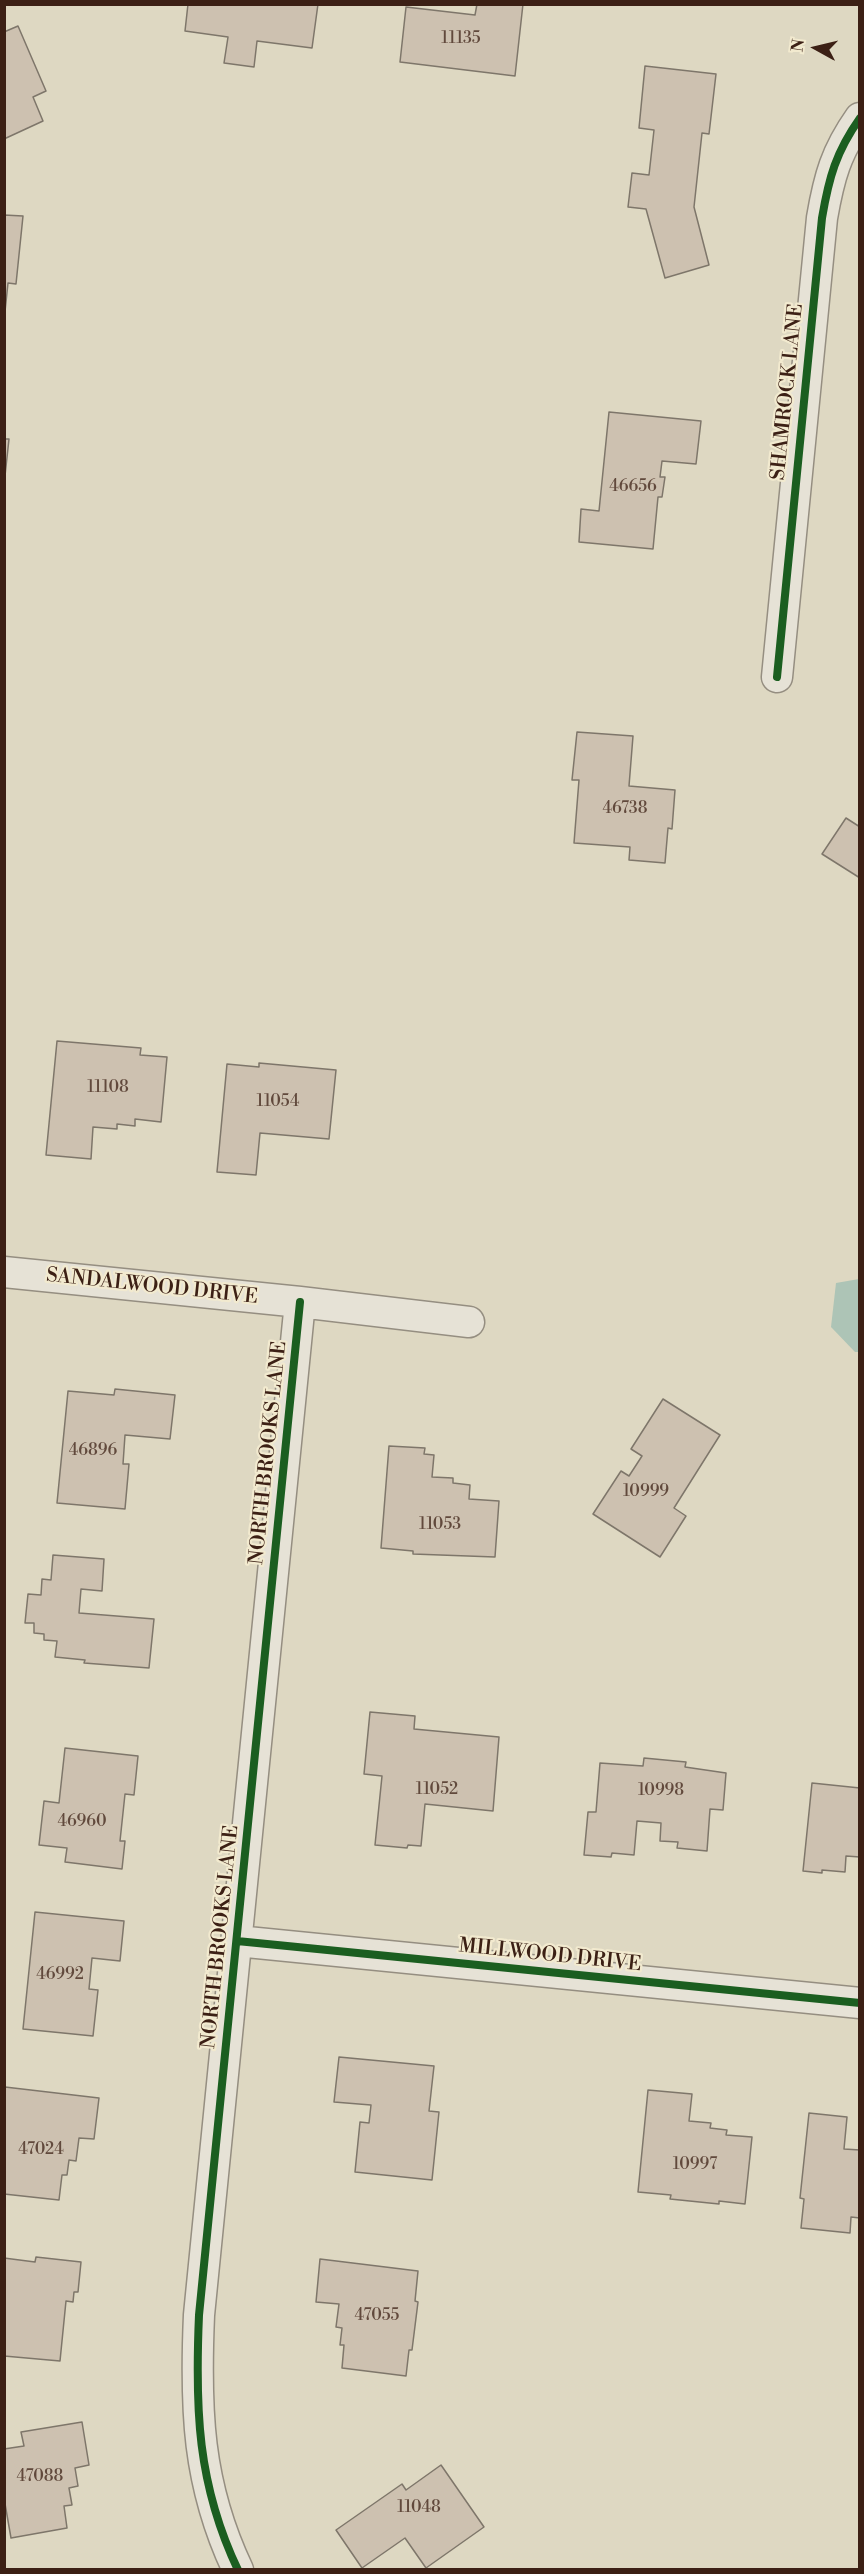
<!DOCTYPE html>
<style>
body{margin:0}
#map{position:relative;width:864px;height:2574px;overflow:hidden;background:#ded8c2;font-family:"Libre Bodoni",serif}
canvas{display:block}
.frame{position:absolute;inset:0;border:6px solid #3c2015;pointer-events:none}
.north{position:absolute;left:786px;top:18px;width:60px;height:60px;-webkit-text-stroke:4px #f2eacf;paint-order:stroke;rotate:278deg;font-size:16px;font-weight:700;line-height:24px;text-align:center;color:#3c2015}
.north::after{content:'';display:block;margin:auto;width:21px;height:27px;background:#3c2015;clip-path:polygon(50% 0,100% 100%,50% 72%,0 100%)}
</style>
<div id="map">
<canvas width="864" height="2574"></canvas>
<div class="frame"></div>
<div class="north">N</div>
</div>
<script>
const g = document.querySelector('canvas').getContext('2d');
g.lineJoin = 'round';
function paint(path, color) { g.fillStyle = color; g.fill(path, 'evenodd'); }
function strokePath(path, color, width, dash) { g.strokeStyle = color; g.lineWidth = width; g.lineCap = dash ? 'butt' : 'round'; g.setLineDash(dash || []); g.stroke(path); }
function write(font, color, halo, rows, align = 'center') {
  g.font = font + ' "Libre Bodoni",serif'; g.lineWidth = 4.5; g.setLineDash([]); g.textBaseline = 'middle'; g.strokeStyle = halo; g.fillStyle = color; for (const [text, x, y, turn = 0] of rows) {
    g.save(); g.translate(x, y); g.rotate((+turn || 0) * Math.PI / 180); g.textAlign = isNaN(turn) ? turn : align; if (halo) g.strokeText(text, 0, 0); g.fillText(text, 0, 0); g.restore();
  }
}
paint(new Path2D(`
 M 859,1279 L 859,1352 L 855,1352 L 831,1327 L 836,1283 Z`), '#adc4b6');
const building = new Path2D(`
 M 188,4 L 318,4 L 312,48 L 257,41 L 254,67 L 224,63 L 228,37 L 185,31 Z
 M 477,4 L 523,4 L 515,76 L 400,62 L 406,7 L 475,15 Z
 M 18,26 L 46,91 L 33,97 L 43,121 L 4,139 L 4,32 Z
 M 645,66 L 716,74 L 709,134 L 702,133 L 694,207 L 709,265 L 665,278 L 646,209 L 628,207 L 632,173 L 649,175 L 654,130 L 639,128 Z
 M 4,215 L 23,216 L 16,284 L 8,283 L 4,321 Z
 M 609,412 L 701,421 L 696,464 L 662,461 L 660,477 L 665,477 L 662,497 L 658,497 L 653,549 L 579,542 L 581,509 L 599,511 Z
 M 4,439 L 9,439 L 4,485 Z
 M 577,732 L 633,736 L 629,786 L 675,790 L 672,829 L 668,828 L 665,863 L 629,860 L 630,847 L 574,843 L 579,780 L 572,780 Z
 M 846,818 L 860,827 L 860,878 L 822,854 Z
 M 57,1041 L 141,1048 L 140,1055 L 167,1057 L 161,1122 L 135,1119 L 135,1126 L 117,1124 L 117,1129 L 93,1127 L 91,1159 L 46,1155 Z
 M 259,1063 L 336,1070 L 329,1139 L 260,1133 L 256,1175 L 217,1172 L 227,1064 L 259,1067 Z
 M 115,1389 L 175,1395 L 170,1439 L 125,1435 L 123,1464 L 129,1464 L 125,1509 L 57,1503 L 68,1391 L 114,1395 Z
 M 663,1399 L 720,1435 L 674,1508 L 686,1516 L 660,1557 L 593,1514 L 621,1471 L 629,1476 L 642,1456 L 631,1449 Z
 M 389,1446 L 425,1448 L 424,1454 L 434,1455 L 432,1477 L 453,1478 L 453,1483 L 470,1485 L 469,1499 L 499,1501 L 495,1557 L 413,1554 L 413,1551 L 381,1548 Z
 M 53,1555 L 104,1559 L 102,1591 L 81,1589 L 79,1613 L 154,1619 L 149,1668 L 84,1663 L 85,1660 L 55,1657 L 57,1641 L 44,1640 L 44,1634 L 34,1633 L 34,1623 L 25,1623 L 28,1594 L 41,1595 L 42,1579 L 51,1580 Z
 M 370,1712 L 415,1716 L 414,1729 L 499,1737 L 493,1811 L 425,1804 L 421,1846 L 408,1845 L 407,1848 L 375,1845 L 382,1776 L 364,1774 Z
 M 65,1748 L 138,1756 L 134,1795 L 125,1794 L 120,1841 L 125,1841 L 122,1869 L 65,1862 L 67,1848 L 39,1845 L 44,1801 L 59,1803 Z
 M 644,1758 L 686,1762 L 685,1767 L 726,1773 L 723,1810 L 710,1809 L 707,1851 L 677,1848 L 678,1842 L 660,1841 L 661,1823 L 637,1821 L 634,1855 L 612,1853 L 611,1857 L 584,1855 L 588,1812 L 596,1812 L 600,1763 L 643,1766 Z
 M 812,1783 L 860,1788 L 860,1857 L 846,1856 L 845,1872 L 822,1870 L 822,1873 L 803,1871 Z
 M 35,1912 L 124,1921 L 120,1961 L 92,1958 L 89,1989 L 98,1990 L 93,2036 L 23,2029 Z
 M 339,2057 L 434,2066 L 429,2111 L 439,2112 L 432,2180 L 355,2172 L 360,2122 L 369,2123 L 371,2105 L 334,2102 Z
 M 5,2087 L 99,2098 L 94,2139 L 79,2138 L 76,2161 L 69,2160 L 67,2175 L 62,2175 L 59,2200 L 4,2194 Z
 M 648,2090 L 692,2094 L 689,2121 L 711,2123 L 710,2128 L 727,2130 L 726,2135 L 752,2137 L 745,2204 L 719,2201 L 719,2204 L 670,2199 L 671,2195 L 638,2192 Z
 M 809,2113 L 847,2117 L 844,2149 L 860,2150 L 860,2218 L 851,2217 L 850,2233 L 801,2228 L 804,2199 L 800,2198 Z
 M 36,2257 L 81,2262 L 78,2292 L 74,2292 L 73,2302 L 66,2301 L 60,2361 L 4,2356 L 4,2258 L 35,2262 Z
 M 320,2259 L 418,2271 L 415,2301 L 418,2302 L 412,2350 L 409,2350 L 406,2376 L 342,2368 L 344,2345 L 340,2345 L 342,2328 L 336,2327 L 339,2304 L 316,2302 Z
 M 82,2422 L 89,2465 L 75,2468 L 78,2486 L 69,2488 L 72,2505 L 64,2506 L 67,2528 L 11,2538 L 4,2498 L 4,2449 L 24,2446 L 21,2432 Z
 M 441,2465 L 484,2527 L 426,2568 L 405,2538 L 362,2568 L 336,2530 L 402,2484 L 406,2490 Z`);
paint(building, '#cdc1b0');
strokePath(building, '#7e766a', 1.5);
const street = new Path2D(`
 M 777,677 L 822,218 C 829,177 836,152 860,118
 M 4,1272 L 300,1302 L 469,1322
 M 237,1941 L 860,2003
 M 238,2570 C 197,2484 195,2408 199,2315 L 300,1302`);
strokePath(street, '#958e81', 33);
strokePath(street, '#e6e2d6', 30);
strokePath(new Path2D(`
 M 777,677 L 822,218 C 829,177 836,152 860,118
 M 237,1941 L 860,2003
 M 238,2570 C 197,2484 195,2408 199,2315 L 300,1302`), '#1b5e20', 8);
write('16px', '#61493c', null, [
 ["11135",461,39],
 ["46656",633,487],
 ["46738",625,809],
 ["11108",108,1088],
 ["11054",278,1102],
 ["46896",93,1451],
 ["10999",646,1492],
 ["11053",440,1525],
 ["11052",437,1790],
 ["10998",661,1791],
 ["46960",82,1822],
 ["46992",60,1975],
 ["47024",41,2150],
 ["10997",695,2165],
 ["47055",377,2316],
 ["47088",40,2477],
 ["11048",419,2508]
]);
write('20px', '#3c2015', '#f2eacf', [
 ["SHAMROCK LANE",788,392,-84],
 ["SANDALWOOD DRIVE",152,1287,6],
 ["NORTH BROOKS LANE",269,1453,-84],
 ["NORTH BROOKS LANE",221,1937,-84],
 ["MILLWOOD DRIVE",550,1956,6]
]);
</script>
